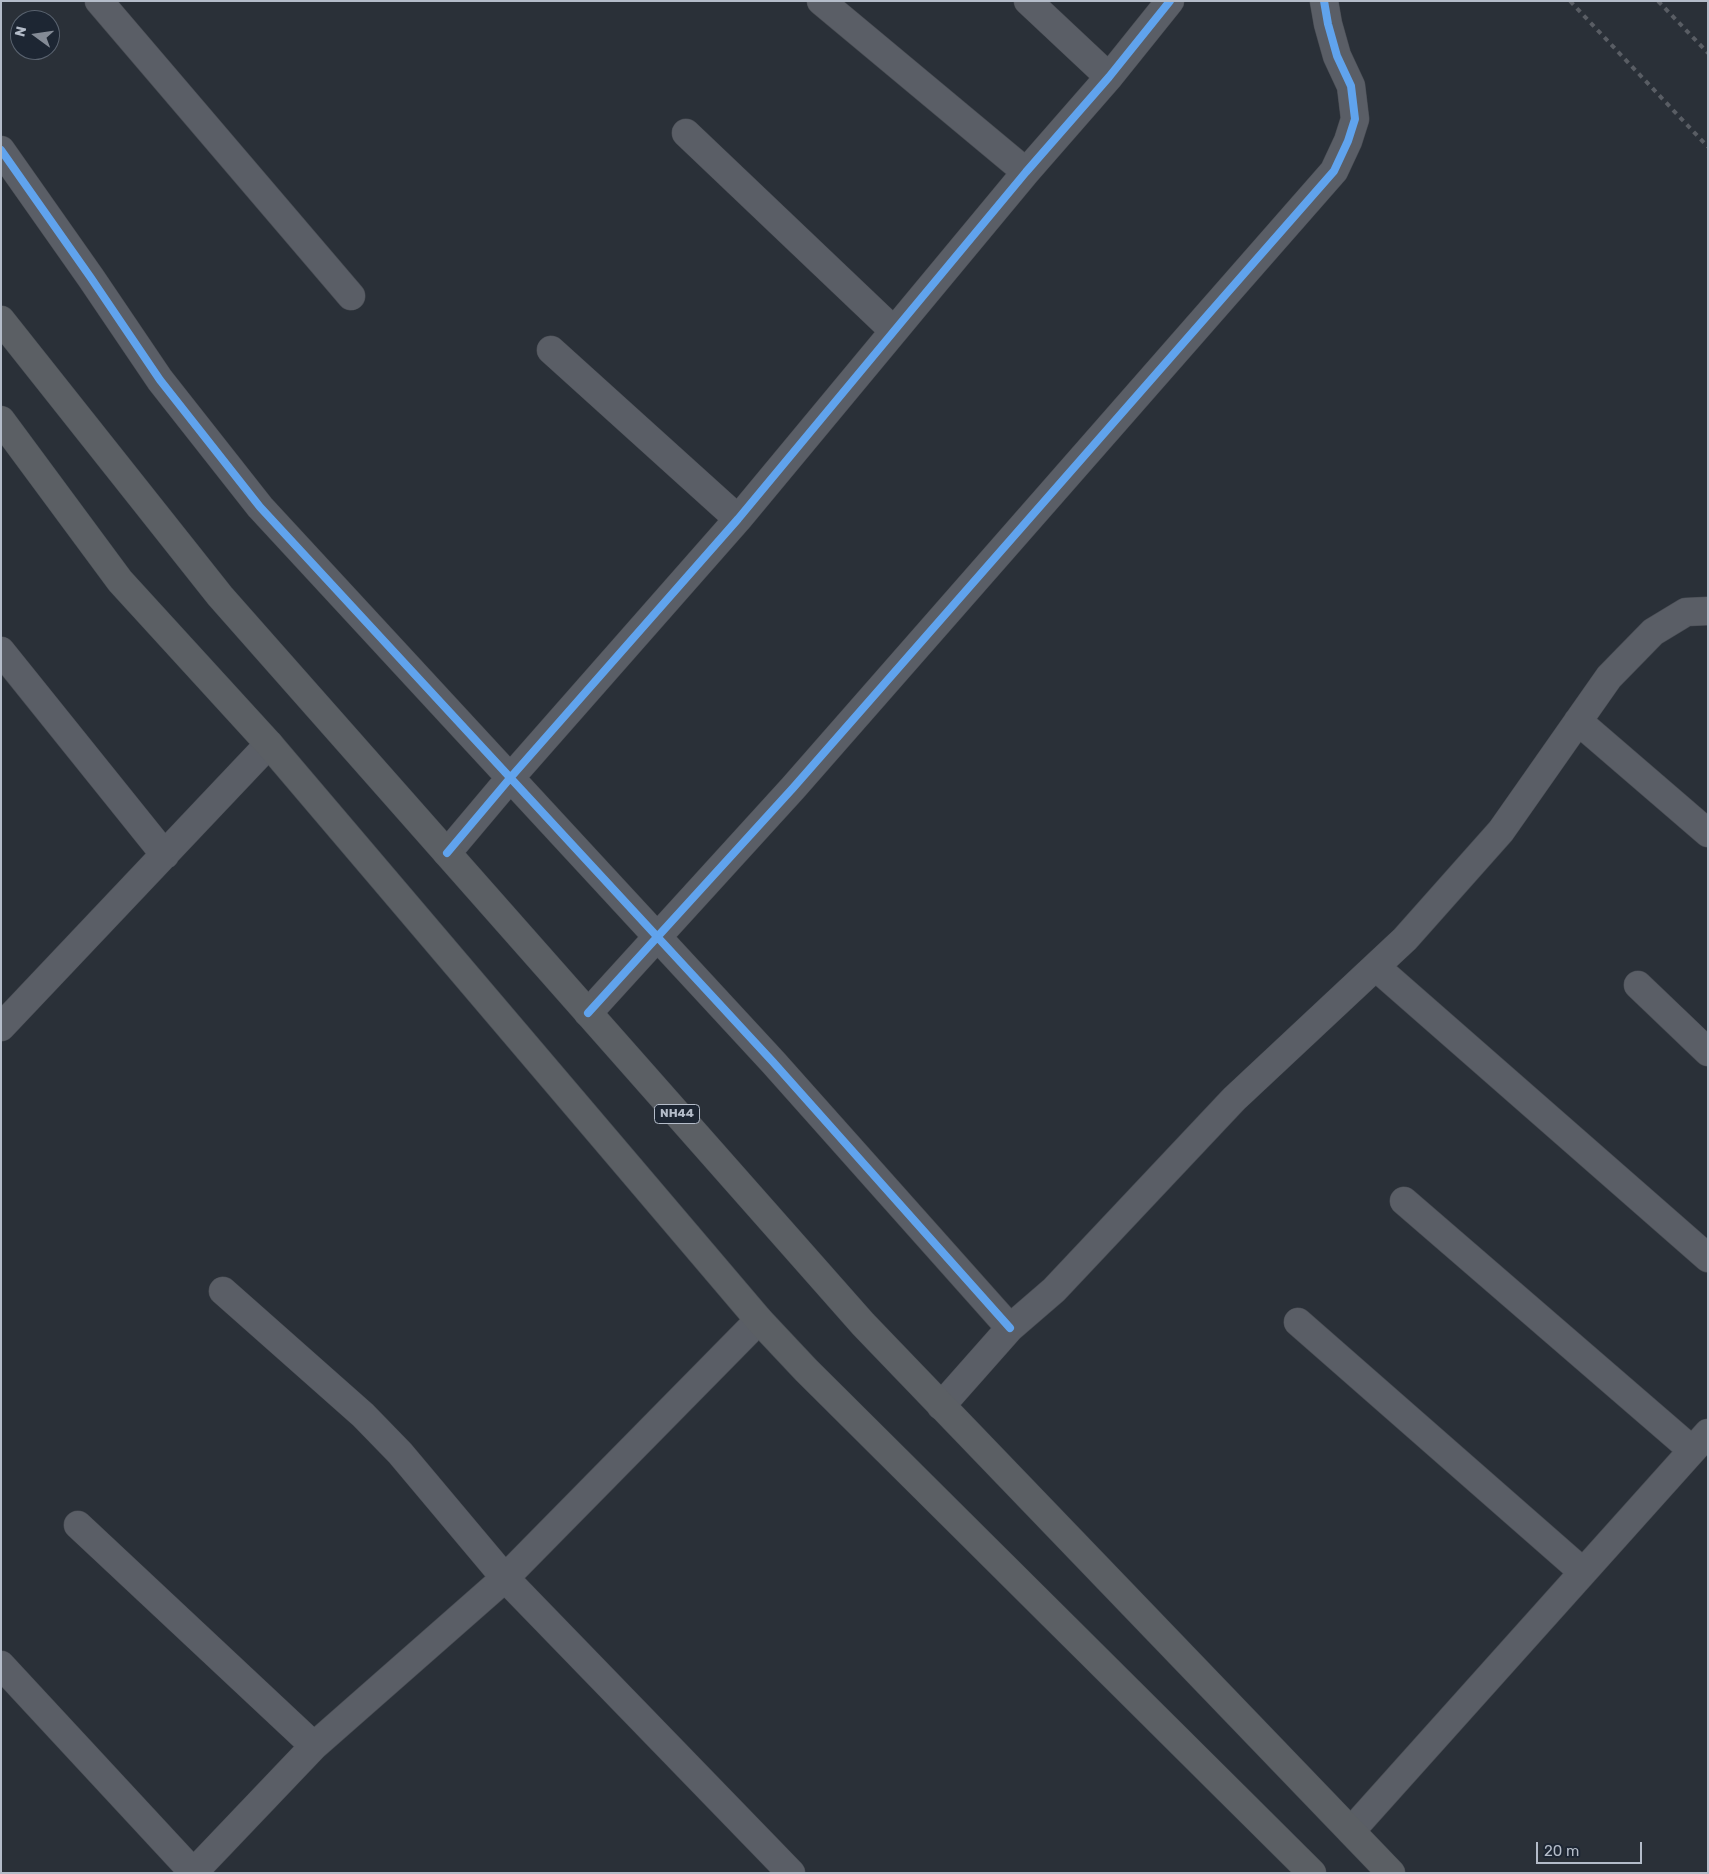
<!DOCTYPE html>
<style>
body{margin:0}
#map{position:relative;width:1709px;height:1874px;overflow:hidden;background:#2a3038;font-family:Rubik,sans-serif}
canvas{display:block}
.frame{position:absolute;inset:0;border:2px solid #b4bcc9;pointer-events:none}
.north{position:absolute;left:10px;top:10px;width:50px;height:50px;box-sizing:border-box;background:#1d2633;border:1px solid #59626f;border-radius:50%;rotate:284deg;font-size:14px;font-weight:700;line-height:20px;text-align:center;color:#b4bcc9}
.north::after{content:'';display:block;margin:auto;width:18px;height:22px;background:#848b96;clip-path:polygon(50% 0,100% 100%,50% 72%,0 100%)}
.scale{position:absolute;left:1536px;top:1842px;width:106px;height:22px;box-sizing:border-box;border:2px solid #b4bcc9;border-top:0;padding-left:6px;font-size:15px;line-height:18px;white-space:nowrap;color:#b4bcc9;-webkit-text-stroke:4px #1d2633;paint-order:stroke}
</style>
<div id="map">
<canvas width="1709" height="1874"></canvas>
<div class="frame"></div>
<div class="north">N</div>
<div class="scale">20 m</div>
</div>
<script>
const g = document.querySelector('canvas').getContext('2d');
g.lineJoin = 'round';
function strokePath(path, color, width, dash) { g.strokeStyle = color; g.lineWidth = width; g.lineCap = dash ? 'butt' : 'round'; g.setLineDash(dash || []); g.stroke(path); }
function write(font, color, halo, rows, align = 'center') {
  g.font = font + ' Rubik,sans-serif'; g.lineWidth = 5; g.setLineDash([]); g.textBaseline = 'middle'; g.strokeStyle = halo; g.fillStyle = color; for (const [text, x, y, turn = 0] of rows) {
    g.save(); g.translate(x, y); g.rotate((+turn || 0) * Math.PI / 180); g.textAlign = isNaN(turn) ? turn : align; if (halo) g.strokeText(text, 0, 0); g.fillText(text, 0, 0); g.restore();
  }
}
const minor = new Path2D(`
 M 99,1 L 351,296
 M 821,1 L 1026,172
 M 1028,1 L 1109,77
 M 686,133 L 894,331
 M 1,150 L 91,278 L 160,380 L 260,507 L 773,1062 L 1010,1328
 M 551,350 L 738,519
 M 1,651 L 165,855
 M 1578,721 L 1708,833
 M 447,853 L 511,777 L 738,519 L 1026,172 L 1109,77 L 1170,1
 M 1376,967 L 1708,1258
 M 1638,985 L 1708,1052
 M 588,1013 L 793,788 L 1334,171 L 1348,141 L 1355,119 L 1351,86 L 1337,56 L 1328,24 L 1324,1
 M 1,1027 L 269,744
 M 1404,1201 L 1692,1450
 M 223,1291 L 363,1415 L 400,1453 L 505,1578 L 791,1873
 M 1298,1322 L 1583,1572
 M 941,1406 L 1010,1328 L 1054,1290 L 1234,1099 L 1405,939 L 1501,831 L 1609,677 L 1653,632 L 1686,612 L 1708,611
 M 78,1525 L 314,1746
 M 1,1665 L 193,1872
 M 1351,1831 L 1708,1433
 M 193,1873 L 314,1746 L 505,1578 L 759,1320`);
const trunk = new Path2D(`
 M 1,320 L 220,596 L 863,1324 L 1391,1873
 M 1,420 L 120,581 L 269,744 L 759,1320 L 806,1370 L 1312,1873`);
strokePath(minor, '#484c53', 29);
strokePath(trunk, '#474c53', 29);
strokePath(minor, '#5a5e66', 28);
strokePath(trunk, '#5b5f64', 28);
strokePath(new Path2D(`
 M 1570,1 L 1708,147
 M 1658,1 L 1708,53`), '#595d64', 4, [5, 5]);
strokePath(new Path2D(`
 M 1,150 L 91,278 L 160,380 L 260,507 L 773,1062 L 1010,1328
 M 447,853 L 511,777 L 738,519 L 1026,172 L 1109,77 L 1170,1
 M 588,1013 L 793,788 L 1334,171 L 1348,141 L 1355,119 L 1351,86 L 1337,56 L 1328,24 L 1324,1`), '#60a3ed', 8);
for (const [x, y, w] of [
 [677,1114,45]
]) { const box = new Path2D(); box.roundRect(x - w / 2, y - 9.5, w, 19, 4); g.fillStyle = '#1d2633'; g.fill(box); strokePath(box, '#b4bcc9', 1); }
write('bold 12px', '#b4bcc9', null, [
 ["NH44",677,1114]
]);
</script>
